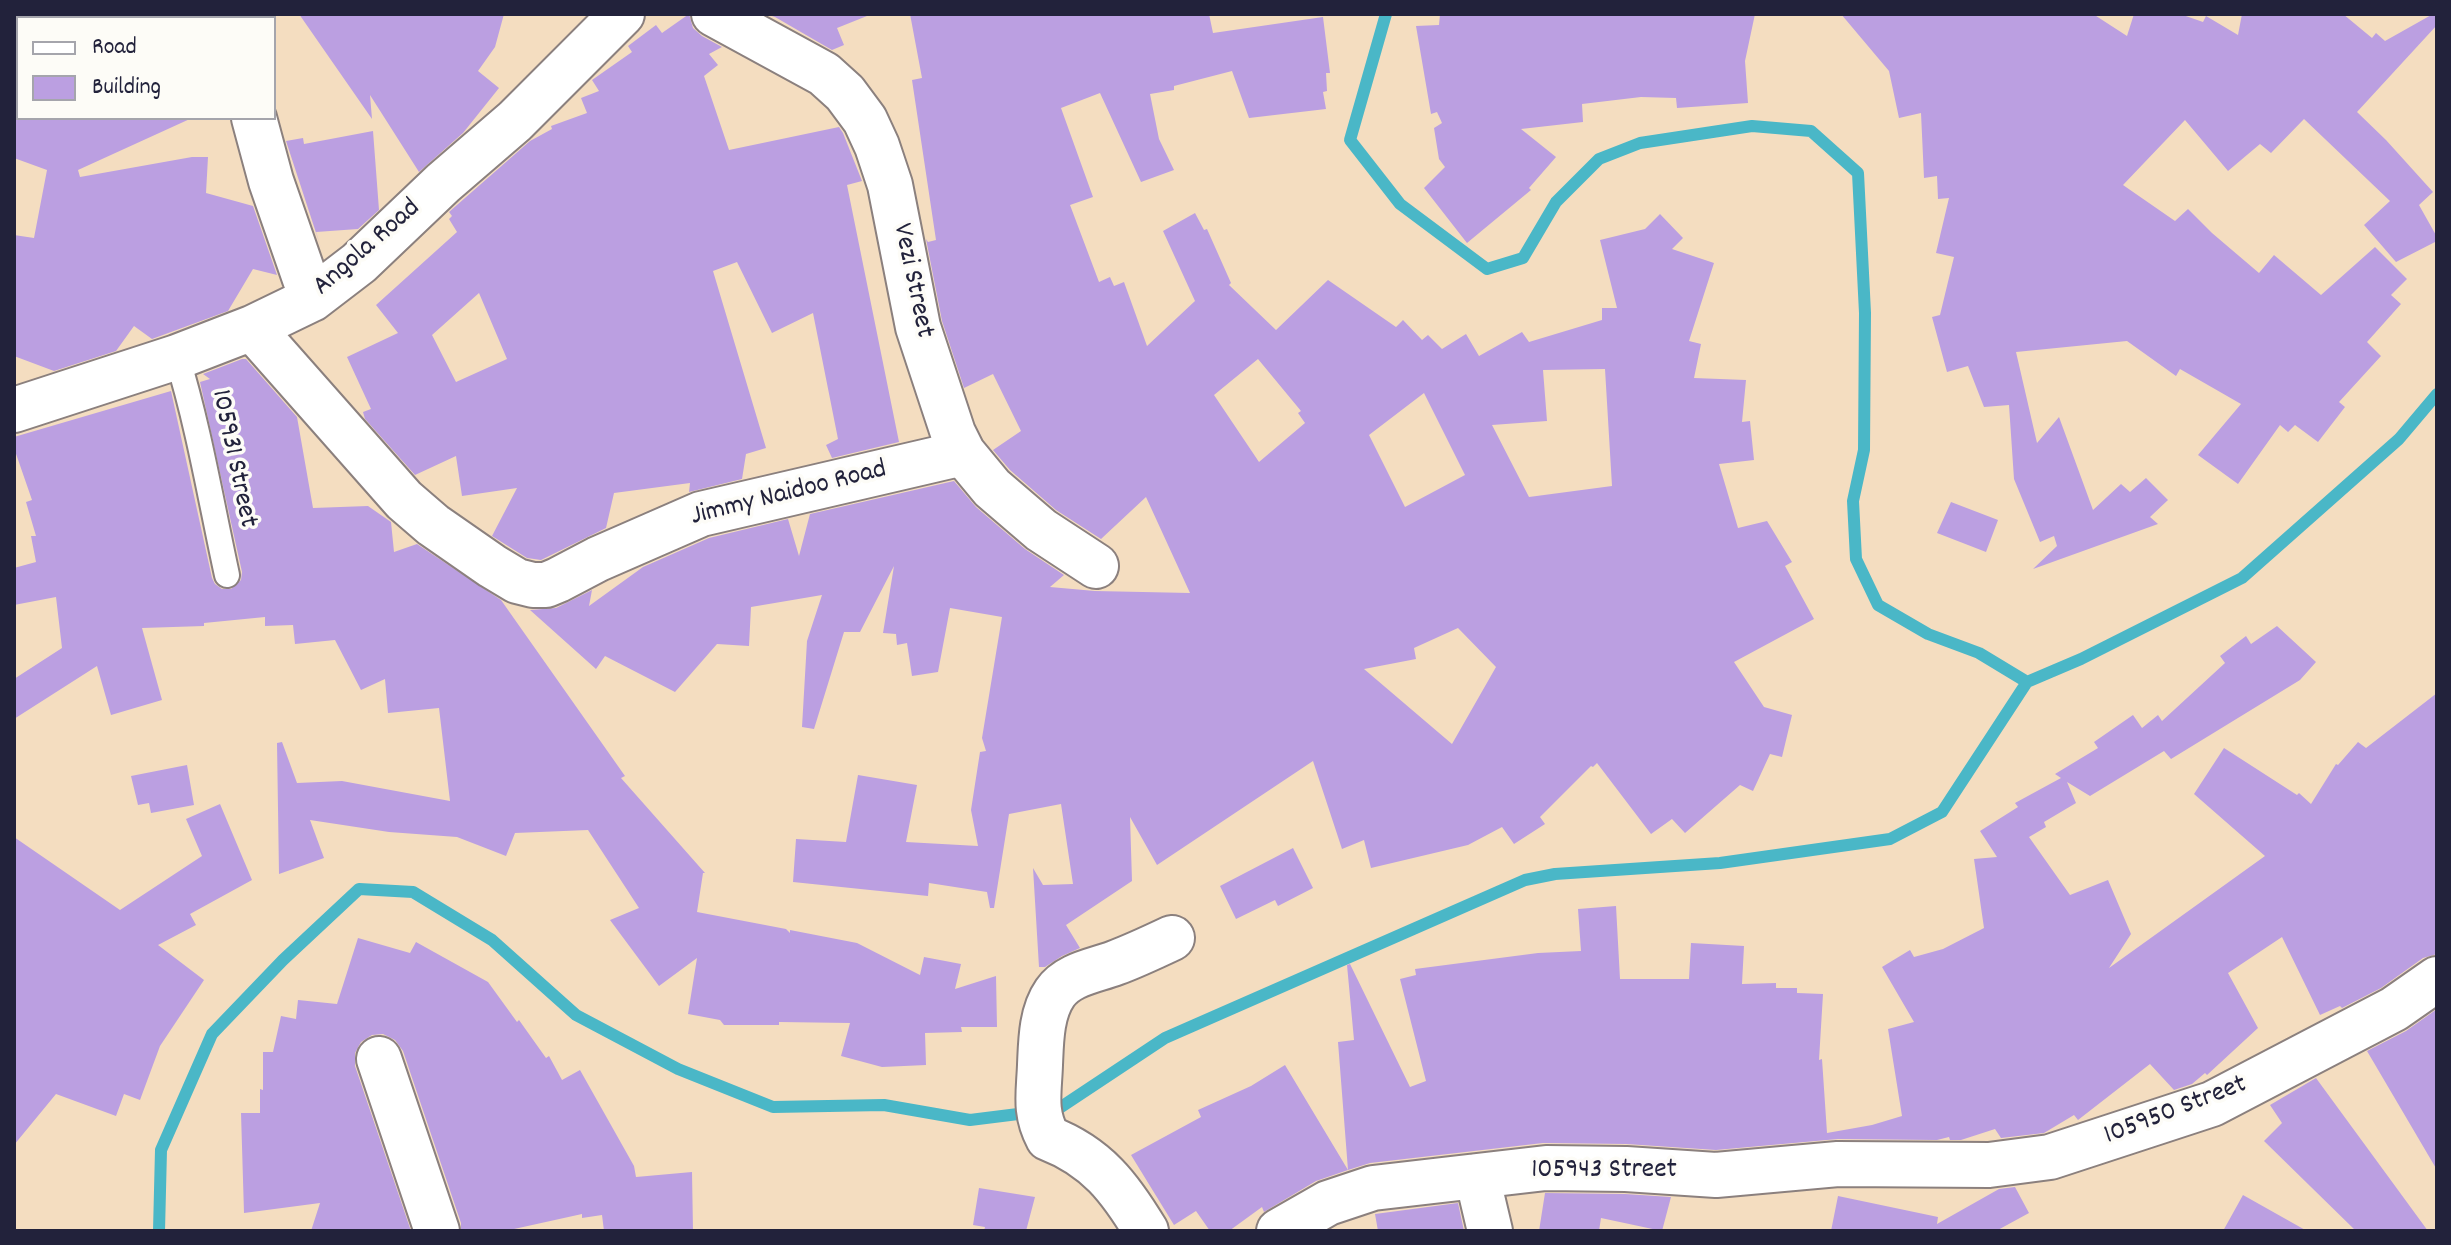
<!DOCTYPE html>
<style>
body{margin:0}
#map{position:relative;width:2451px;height:1245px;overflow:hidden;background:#f4ddc0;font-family:Dekko,sans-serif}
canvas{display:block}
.frame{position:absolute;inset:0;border:16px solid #22223b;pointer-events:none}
.legend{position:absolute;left:16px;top:16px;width:260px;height:104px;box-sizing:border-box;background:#fdfcf7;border:2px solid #a5a5ac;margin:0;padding:10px 14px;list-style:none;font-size:24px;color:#22223b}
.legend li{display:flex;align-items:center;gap:16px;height:40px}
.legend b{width:40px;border:2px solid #a5a5ac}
</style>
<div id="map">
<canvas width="2451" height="1245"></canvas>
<div class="frame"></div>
<ul class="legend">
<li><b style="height:10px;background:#fff"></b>Road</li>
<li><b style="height:22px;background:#bb9fe1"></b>Building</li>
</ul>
</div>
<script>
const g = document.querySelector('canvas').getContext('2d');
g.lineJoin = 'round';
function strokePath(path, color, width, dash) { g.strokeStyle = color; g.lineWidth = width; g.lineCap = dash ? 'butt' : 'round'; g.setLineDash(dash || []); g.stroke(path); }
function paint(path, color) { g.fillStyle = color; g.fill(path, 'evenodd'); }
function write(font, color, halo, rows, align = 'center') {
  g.font = font + ' Dekko,sans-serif'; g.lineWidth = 7; g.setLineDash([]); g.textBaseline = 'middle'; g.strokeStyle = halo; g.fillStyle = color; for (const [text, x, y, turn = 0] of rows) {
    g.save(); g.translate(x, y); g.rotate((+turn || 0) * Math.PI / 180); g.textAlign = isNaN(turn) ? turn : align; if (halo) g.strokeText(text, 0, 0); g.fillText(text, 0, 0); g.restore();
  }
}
strokePath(new Path2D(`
 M 1386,14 L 1350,140 L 1400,204 L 1487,269 L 1523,258 L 1556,202 L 1599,159 L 1640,143 L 1752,126 L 1811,131 L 1858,173 L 1865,313 L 1864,450 L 1853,501 L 1856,559 L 1878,605 L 1928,634 L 1979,653 L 2027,682
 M 1058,1109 L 1165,1038 L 1525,880 L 1555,874 L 1720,863 L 1890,839 L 1942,812 L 2027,682 L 2081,659 L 2242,578 L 2399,439 L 2437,394
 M 159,1231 L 161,1150 L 212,1034 L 283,960 L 359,889 L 413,892 L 492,940 L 576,1015 L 678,1069 L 773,1107 L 884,1105 L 970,1120 L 1026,1113`), '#4ab7c7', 12);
paint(new Path2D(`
 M 299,14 L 504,14 L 495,47 L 478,71 L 499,88 L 463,133 L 419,172 L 370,95 L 372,119 Z
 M 689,14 L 693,28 L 702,36 L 722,47 L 709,54 L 718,65 L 704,76 L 729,150 L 839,127 L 843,133 L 862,181 L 847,185 L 899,442 L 832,458 L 826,445 L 838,439 L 813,313 L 772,333 L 737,262 L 713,271 L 766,448 L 746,454 L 742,479 L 689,492 L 690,483 L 614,493 L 606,528 L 541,560 L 527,558 L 492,536 L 517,488 L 462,496 L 456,456 L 415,475 L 365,419 L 363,412 L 371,409 L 347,357 L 398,333 L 376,305 L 457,232 L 449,219 L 452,216 L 449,212 L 530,141 L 552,129 L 551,126 L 587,113 L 581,98 L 599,91 L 592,80 L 632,52 L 628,46 L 656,25 L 662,33 ZM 479,293 L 507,359 L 456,382 L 432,335 Z
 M 766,14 L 867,14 L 867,16 L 837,28 L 844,45 L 832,50 L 775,17 Z
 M 910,14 L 1209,14 L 1213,33 L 1323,17 L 1330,73 L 1326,73 L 1327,91 L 1323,92 L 1326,109 L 1249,118 L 1232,71 L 1174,86 L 1174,90 L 1150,94 L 1159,139 L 1174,170 L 1141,182 L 1100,93 L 1061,108 L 1093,197 L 1070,205 L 1099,282 L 1110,277 L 1114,286 L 1124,282 L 1147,346 L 1195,301 L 1163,231 L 1195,213 L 1204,230 L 1207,229 L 1231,283 L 1229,285 L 1276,330 L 1328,280 L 1396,327 L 1403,320 L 1422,340 L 1428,335 L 1442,349 L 1466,334 L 1479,356 L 1522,332 L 1529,342 L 1602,320 L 1602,308 L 1617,308 L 1600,240 L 1645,229 L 1660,214 L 1683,238 L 1672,249 L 1714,263 L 1689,341 L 1701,344 L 1694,378 L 1746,380 L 1742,422 L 1750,421 L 1754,460 L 1719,464 L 1738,528 L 1767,521 L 1792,562 L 1785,566 L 1814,619 L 1734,662 L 1764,707 L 1792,715 L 1782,757 L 1770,754 L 1753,791 L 1740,785 L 1685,833 L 1672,819 L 1651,834 L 1597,763 L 1593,767 L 1591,766 L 1540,817 L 1545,824 L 1514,844 L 1502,827 L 1468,845 L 1371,868 L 1364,840 L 1342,849 L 1313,761 L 1157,865 L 1130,817 L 1132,881 L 1066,925 L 1080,948 L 1062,956 L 1045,967 L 1039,967 L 1033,868 L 1043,885 L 1073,884 L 1061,804 L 1009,814 L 994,908 L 990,908 L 987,892 L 929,883 L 928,896 L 793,882 L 796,839 L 846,842 L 858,775 L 917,785 L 906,842 L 978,846 L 971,810 L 980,752 L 986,751 L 982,738 L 1002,617 L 950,608 L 938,672 L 912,676 L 907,643 L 897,645 L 896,634 L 883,633 L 894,566 L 860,632 L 844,632 L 814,729 L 802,727 L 807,641 L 822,595 L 751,607 L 749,646 L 717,644 L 675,692 L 605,656 L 596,669 L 530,610 L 556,608 L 592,590 L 589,606 L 643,567 L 709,538 L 788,519 L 799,556 L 810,514 L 954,481 L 976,507 L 1025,549 L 1064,575 L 1050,587 L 1095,591 L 1190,593 L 1146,497 L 1101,539 L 1056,510 L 1010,470 L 993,450 L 1021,431 L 993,374 L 964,388 L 942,321 L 926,239 L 928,242 L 936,240 L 912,80 L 922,78 ZM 1258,359 L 1301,411 L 1298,413 L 1305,423 L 1259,462 L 1214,395 ZM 1605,369 L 1612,486 L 1529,497 L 1492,425 L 1547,421 L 1543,370 ZM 1424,393 L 1465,475 L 1405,507 L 1369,435 ZM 1458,628 L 1496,667 L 1452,744 L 1364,669 L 1416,659 L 1414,648 Z
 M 1440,14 L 1755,14 L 1745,61 L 1748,103 L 1677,108 L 1676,98 L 1641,97 L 1582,104 L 1583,122 L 1521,129 L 1556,157 L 1529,188 L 1531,190 L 1467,243 L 1424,188 L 1445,167 L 1439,159 L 1434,128 L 1442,123 L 1437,112 L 1431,114 L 1416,26 L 1439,25 Z
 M 1841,14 L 2093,14 L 2127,36 L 2134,14 L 2180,14 L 2203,22 L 2206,16 L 2238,35 L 2242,14 L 2343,14 L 2372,38 L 2376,33 L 2385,41 L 2433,14 L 2437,14 L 2437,25 L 2357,112 L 2386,140 L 2433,192 L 2419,205 L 2437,237 L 2437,241 L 2396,262 L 2364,225 L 2390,201 L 2304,119 L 2271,153 L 2260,144 L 2228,171 L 2185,120 L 2123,185 L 2175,221 L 2188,209 L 2212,233 L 2259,273 L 2274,255 L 2321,295 L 2375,247 L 2407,279 L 2391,295 L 2401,304 L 2367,342 L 2381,356 L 2339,402 L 2345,407 L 2318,442 L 2295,425 L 2288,432 L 2280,425 L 2238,484 L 2198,455 L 2241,404 L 2180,369 L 2176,376 L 2127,341 L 2016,352 L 2037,443 L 2059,417 L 2093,510 L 2121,484 L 2130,492 L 2146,478 L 2168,500 L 2150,517 L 2158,524 L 2033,569 L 2057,546 L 2054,536 L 2040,542 L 2014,479 L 2009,405 L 1984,407 L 1968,366 L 1947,372 L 1932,317 L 1940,315 L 1954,257 L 1936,253 L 1949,198 L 1938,199 L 1937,176 L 1924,178 L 1921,113 L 1899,118 L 1889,71 Z
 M 14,118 L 192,118 L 78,170 L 80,177 L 192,157 L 208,157 L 206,193 L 253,206 L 277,275 L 253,269 L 228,311 L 152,339 L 134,326 L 116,351 L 54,371 L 14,356 L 14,235 L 34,238 L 47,170 L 14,158 Z
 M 373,131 L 379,210 L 358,229 L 316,232 L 321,248 L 286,141 L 303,138 L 304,144 Z
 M 242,359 L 246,359 L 297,417 L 313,508 L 368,506 L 391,522 L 394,552 L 417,544 L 501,600 L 625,776 L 621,778 L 705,873 L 703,873 L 697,912 L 786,929 L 790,933 L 790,930 L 857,943 L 920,975 L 924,957 L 961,964 L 955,989 L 996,976 L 997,1027 L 961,1027 L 962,1032 L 925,1033 L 926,1065 L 882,1067 L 841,1056 L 850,1023 L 779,1022 L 779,1025 L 724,1025 L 720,1020 L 688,1014 L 697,958 L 659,986 L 610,920 L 639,908 L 588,830 L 515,833 L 506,856 L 457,837 L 389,832 L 310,820 L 324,858 L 279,874 L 277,743 L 282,742 L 297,783 L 342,781 L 450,801 L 439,708 L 388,713 L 385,679 L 361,690 L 335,640 L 295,644 L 293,625 L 265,626 L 265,617 L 204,623 L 204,626 L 142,628 L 162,700 L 111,715 L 97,666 L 14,719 L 14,679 L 62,648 L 56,597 L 14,605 L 14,568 L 36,562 L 31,536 L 36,536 L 26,502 L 32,500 L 14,448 L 14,437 L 171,391 L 212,578 L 215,584 L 222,589 L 231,589 L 241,580 L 242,572 L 200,382 L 210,379 L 203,374 Z
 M 1951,502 L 1998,520 L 1986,552 L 1937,533 Z
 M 2277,626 L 2316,662 L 2300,680 L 2171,759 L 2164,751 L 2090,796 L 2067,782 L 2076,803 L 2044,822 L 2046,827 L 2029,837 L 2070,895 L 2108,880 L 2131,934 L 2109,968 L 2265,856 L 2194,794 L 2224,748 L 2297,795 L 2299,793 L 2311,804 L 2336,764 L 2338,765 L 2358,742 L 2366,748 L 2437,693 L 2437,954 L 2423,958 L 2381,988 L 2342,1008 L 2340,1006 L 2320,1015 L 2282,937 L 2228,973 L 2258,1028 L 2207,1075 L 2205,1073 L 2192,1084 L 2174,1090 L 2150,1064 L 2078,1120 L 2074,1115 L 2044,1133 L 2001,1138 L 1995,1129 L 1961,1140 L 1950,1140 L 1949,1137 L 1937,1140 L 1838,1139 L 1716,1150 L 1626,1144 L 1543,1143 L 1370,1163 L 1348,1170 L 1338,1042 L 1354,1040 L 1347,965 L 1350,964 L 1410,1087 L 1426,1081 L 1400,979 L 1416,975 L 1415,969 L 1538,953 L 1581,951 L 1578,909 L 1616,906 L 1620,979 L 1689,979 L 1691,943 L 1744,946 L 1742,984 L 1776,983 L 1776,988 L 1797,988 L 1797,993 L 1823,994 L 1819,1060 L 1822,1059 L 1827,1133 L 1872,1125 L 1902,1116 L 1888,1029 L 1914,1022 L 1882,967 L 1910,950 L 1914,957 L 1943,949 L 1984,928 L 1974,859 L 1997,857 L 1980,831 L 2018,807 L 2015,803 L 2061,778 L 2055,774 L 2098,748 L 2094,742 L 2133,715 L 2142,728 L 2158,715 L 2162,721 L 2225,663 L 2220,656 L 2246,636 L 2251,644 Z
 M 187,765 L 194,805 L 151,813 L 149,803 L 138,805 L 131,776 Z
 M 220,804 L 252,880 L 190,914 L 196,925 L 158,945 L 204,980 L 160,1046 L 140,1100 L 124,1094 L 116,1116 L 56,1094 L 14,1145 L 14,837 L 120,910 L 202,856 L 186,819 Z
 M 1293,848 L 1313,888 L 1278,906 L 1275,900 L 1236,919 L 1220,886 Z
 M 358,938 L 410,953 L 416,942 L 488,982 L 517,1022 L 519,1020 L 546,1058 L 549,1056 L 562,1080 L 580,1070 L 634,1166 L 636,1177 L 692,1172 L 693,1231 L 604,1231 L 602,1215 L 582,1218 L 582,1214 L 505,1231 L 461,1231 L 461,1223 L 403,1051 L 395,1040 L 383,1034 L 372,1035 L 361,1042 L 355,1053 L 355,1066 L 411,1231 L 311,1231 L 320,1203 L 244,1213 L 241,1113 L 260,1113 L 260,1089 L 263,1090 L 263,1052 L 273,1052 L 281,1016 L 296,1019 L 298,1000 L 337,1004 Z
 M 2437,1009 L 2437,1170 L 2367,1051 L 2406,1031 Z
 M 1285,1065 L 1348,1170 L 1316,1181 L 1264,1212 L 1262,1207 L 1229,1231 L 1210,1231 L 1196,1211 L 1174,1225 L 1131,1155 L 1201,1117 L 1198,1110 L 1251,1086 Z
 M 2316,1078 L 2428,1231 L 2356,1231 L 2264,1141 L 2282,1123 L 2270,1105 Z
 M 2015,1187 L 2029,1213 L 1996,1231 L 1831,1231 L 1838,1196 L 1938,1217 L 1937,1224 L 1999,1189 Z
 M 979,1188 L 1035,1197 L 1026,1231 L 984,1231 L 985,1227 L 973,1225 Z
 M 1545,1193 L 1625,1194 L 1671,1197 L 1662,1231 L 1601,1218 L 1599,1231 L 1539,1231 Z
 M 2243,1195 L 2307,1231 L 2223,1231 Z
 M 1458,1203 L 1464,1231 L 1378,1231 L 1375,1214 Z`), '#bb9fe1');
const service = new Path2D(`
 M 177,357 C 199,428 211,502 227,575`);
const minor = new Path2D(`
 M 714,14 L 824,74 L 845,93 L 865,120 L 877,146 L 890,185 L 918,327 L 953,433 L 963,453 L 992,488 L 1041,530 L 1096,566
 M 254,118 L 271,181 L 312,299
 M 252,328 L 404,500 L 433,525 L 492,566 L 517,581 L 533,585 L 546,585 L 558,580 L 598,559 L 701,514 L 963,453
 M 14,410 L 177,357 L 252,328 L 312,299 L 359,263 L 443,183 L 515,121 L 622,14
 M 379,1059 L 437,1231
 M 1477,1176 L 1490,1231
 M 1146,1231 C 1120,1188 1097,1157 1048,1138 C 1034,1112 1039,1093 1040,1065 C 1041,1042 1041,1013 1055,993 C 1068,974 1094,971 1115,963 C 1134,956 1153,947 1172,938
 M 1279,1231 L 1328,1203 L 1373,1188 L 1546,1168 L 1626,1169 L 1716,1175 L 1838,1164 L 1989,1165 L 2050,1157 L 2212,1104 L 2394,1009 L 2437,979`);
strokePath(service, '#8b807e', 28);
strokePath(minor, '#8b807e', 48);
strokePath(service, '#fff', 24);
strokePath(minor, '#fff', 44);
write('28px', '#22223b', '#fdfcf7', [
 ["Angola Road",368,249,-41],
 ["Vezi Street",911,281,78],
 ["105931 Street",232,459,78],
 ["Jimmy Naidoo Road",789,495,-14],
 ["105950 Street",2176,1112,-21],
 ["105943 Street",1604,1172]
]);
</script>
